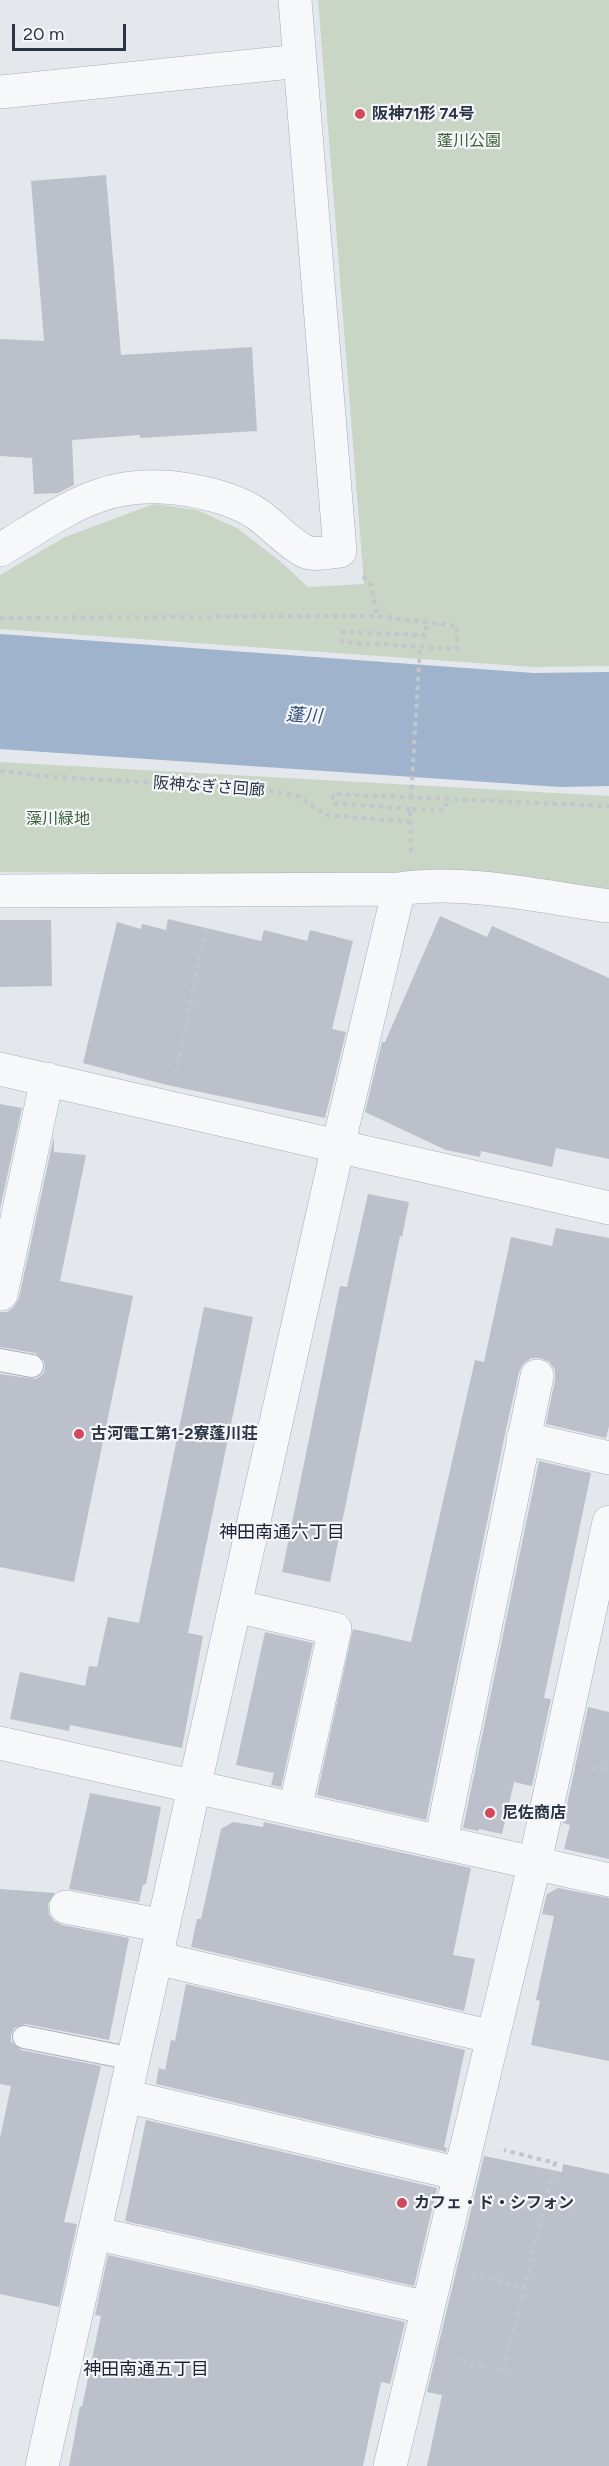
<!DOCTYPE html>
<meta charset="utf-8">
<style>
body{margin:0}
#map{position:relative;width:609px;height:2466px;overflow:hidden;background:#e4e7ec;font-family:Figtree,sans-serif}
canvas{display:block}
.scale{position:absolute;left:12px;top:24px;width:114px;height:27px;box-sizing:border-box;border:3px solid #2b3445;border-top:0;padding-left:8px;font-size:18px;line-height:21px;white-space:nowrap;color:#2b3445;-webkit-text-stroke:4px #f4f6f9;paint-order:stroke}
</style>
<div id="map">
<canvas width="609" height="2466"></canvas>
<div class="scale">20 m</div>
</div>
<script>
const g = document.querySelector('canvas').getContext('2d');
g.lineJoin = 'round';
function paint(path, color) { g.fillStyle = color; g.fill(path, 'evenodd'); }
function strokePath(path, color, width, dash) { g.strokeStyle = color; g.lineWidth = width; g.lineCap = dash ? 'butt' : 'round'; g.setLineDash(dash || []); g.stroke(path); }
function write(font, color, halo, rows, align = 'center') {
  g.font = font + ' Figtree,"Noto Sans JP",sans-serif'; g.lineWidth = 4.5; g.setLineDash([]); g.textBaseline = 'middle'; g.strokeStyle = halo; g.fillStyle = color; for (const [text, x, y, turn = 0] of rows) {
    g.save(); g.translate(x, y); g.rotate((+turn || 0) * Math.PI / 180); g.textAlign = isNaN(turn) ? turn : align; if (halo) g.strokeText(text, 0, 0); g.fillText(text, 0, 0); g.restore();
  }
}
paint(new Path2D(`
 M 318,0 L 609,0 L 609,666 L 533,667 L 0,629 L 0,575 L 65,537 L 154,504 L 197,510 L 237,528 L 281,562 L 308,587 L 364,584 Z
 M 0,762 L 609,796 L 609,897 L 502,876 L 0,872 Z`), '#c9d6c5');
paint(new Path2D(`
 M 0,634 L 534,673 L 609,672 L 609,786 L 560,787 L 0,749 Z`), '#9fb4cc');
paint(new Path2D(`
 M 106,175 L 121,355 L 252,347 L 257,431 L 140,438 L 140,435 L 72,440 L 74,485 L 58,493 L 34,494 L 32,458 L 0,456 L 0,339 L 44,341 L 31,181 Z
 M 440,916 L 487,937 L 492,926 L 609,978 L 609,1159 L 556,1148 L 552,1167 L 481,1151 L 480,1157 L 446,1150 L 365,1112 L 382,1042 L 385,1042 Z
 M 168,919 L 261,941 L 264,930 L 307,941 L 310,930 L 353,941 L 332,1029 L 346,1032 L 325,1118 L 167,1085 L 83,1063 L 117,922 L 141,929 L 142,924 L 166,930 Z
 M 0,920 L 51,920 L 52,986 L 0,987 Z
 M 0,1104 L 22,1108 L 0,1209 Z
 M 54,1136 L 54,1152 L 86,1155 L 60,1281 L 133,1296 L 74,1582 L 0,1567 L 0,1374 L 36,1379 L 43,1374 L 45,1368 L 44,1361 L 35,1353 L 0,1347 L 0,1312 L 7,1312 L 14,1307 L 19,1298 Z
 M 368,1194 L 409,1202 L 402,1237 L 400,1236 L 330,1582 L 282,1572 L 340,1286 L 347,1287 Z
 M 556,1228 L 609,1238 L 609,1426 L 606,1438 L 546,1424 L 555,1380 L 555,1370 L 549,1362 L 540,1358 L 531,1358 L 523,1364 L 519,1372 L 505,1434 L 426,1820 L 317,1795 L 353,1629 L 411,1642 L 475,1360 L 484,1362 L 511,1237 L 552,1246 Z
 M 204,1307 L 253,1317 L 188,1633 L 203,1636 L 182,1748 L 70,1725 L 69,1731 L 10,1719 L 20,1672 L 85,1686 L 89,1666 L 97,1667 L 108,1617 L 139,1623 Z
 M 539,1461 L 591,1473 L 544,1698 L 551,1699 L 532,1786 L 514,1782 L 502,1834 L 479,1829 L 478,1831 L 463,1828 Z
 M 265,1632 L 313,1643 L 281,1787 L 271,1785 L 274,1773 L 236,1765 Z
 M 588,1707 L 609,1712 L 609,1859 L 564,1849 L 570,1825 L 563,1823 Z
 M 90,1793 L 161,1807 L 146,1884 L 143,1885 L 139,1902 L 69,1889 Z
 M 233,1822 L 263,1827 L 264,1822 L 471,1868 L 453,1955 L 475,1959 L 464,2011 L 191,1947 L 197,1919 L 201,1919 L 221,1829 Z
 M 558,1888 L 609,1898 L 609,2061 L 531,2045 L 540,2001 L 536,2000 L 554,1916 L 542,1914 L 547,1894 Z
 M 0,1889 L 55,1893 L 48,1904 L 49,1914 L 54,1921 L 62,1925 L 129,1938 L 109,2040 L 26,2024 L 14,2028 L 11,2035 L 11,2042 L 21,2050 L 101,2066 L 64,2222 L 77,2224 L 59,2307 L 0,2294 L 0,2138 L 11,2086 L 0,2084 Z
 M 186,1984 L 465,2050 L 444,2147 L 447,2148 L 446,2152 L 156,2084 L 159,2068 L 165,2070 L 171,2040 L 175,2041 Z
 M 146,2120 L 437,2188 L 414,2286 L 125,2221 Z
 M 484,2156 L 562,2172 L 563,2164 L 609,2174 L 609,2466 L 427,2466 L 442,2395 L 427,2392 Z
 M 108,2255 L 405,2322 L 390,2384 L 381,2382 L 363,2466 L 69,2466 L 80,2406 L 82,2407 L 101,2316 L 95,2315 Z`), '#bbc0ca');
const service = new Path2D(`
 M 0,1360 L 32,1366
 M 24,2037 L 133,2059`);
const minor = new Path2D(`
 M 0,92 L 300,61
 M 0,550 C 68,509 106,476 189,490 C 212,494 238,501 257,514 C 273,525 287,542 304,551 C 315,556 329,552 340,551 L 295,0
 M 0,891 L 399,889 C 467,879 541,897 609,906
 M 1,1294 L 47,1079
 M 523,1438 L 609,1458
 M 235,1606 L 335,1629 L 295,1809
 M 0,1743 L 609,1880
 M 441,1841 L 537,1376
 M 66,1907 L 163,1926
 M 156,1958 L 493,2037
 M 125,2096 L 460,2174
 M 94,2233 L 428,2308
 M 42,2466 L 338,1146 L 399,889
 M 390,2466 L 535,1862 L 609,1522`);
const tertiary = new Path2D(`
 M 0,1069 L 609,1208`);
strokePath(service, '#a9aeb7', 24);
strokePath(minor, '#a9aeb7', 34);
strokePath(tertiary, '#a9aeb7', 34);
strokePath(new Path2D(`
 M 363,576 L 371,585 L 377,616 L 457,626 L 457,649 L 342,642 L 343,632 L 426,635 L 426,623
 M 0,618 L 377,616
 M 0,771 L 55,777 L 255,788 L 298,796 L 326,815 L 412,822
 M 411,798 L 420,647
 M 410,809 L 333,803 L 333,794 L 609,806
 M 411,852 L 410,809 L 445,810 L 447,800
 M 176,1074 L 206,925
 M 592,1767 L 609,1771
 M 471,2274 L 524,2288 L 555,2163 L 504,2150
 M 453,2359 L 503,2371 L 524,2288`), '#c2c5cb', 4, [4.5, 4.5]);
strokePath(service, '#f7f8fa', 22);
strokePath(minor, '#f7f8fa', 33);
strokePath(tertiary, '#f7f8fa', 33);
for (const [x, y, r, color] of [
 [360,114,6,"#d1495b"],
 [79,1434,6,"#d1495b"],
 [490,1813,6,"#d1495b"],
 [402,2203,6,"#d1495b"]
]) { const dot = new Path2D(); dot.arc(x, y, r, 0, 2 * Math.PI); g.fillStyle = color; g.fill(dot); strokePath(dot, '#f4f6f9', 2); }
write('bold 16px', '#2b3445', '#f4f6f9', [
 ["阪神71形 74号",372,114],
 ["古河電工第1-2寮蓬川荘",91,1434],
 ["尼佐商店",502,1813],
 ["カフェ・ド・シフォン",414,2203]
], 'left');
write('16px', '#3f6138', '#f4f6f9', [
 ["蓬川公園",469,141],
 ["藻川緑地",58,819]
]);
write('16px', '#2b3445', '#f4f6f9', [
 ["阪神なぎさ回廊",209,787,4]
]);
write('italic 18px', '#34527a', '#f4f6f9', [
 ["蓬川",304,716,3]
]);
write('18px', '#1d2536', '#f4f6f9', [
 ["神田南通六丁目",282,1533],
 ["神田南通五丁目",146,2370]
]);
</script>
